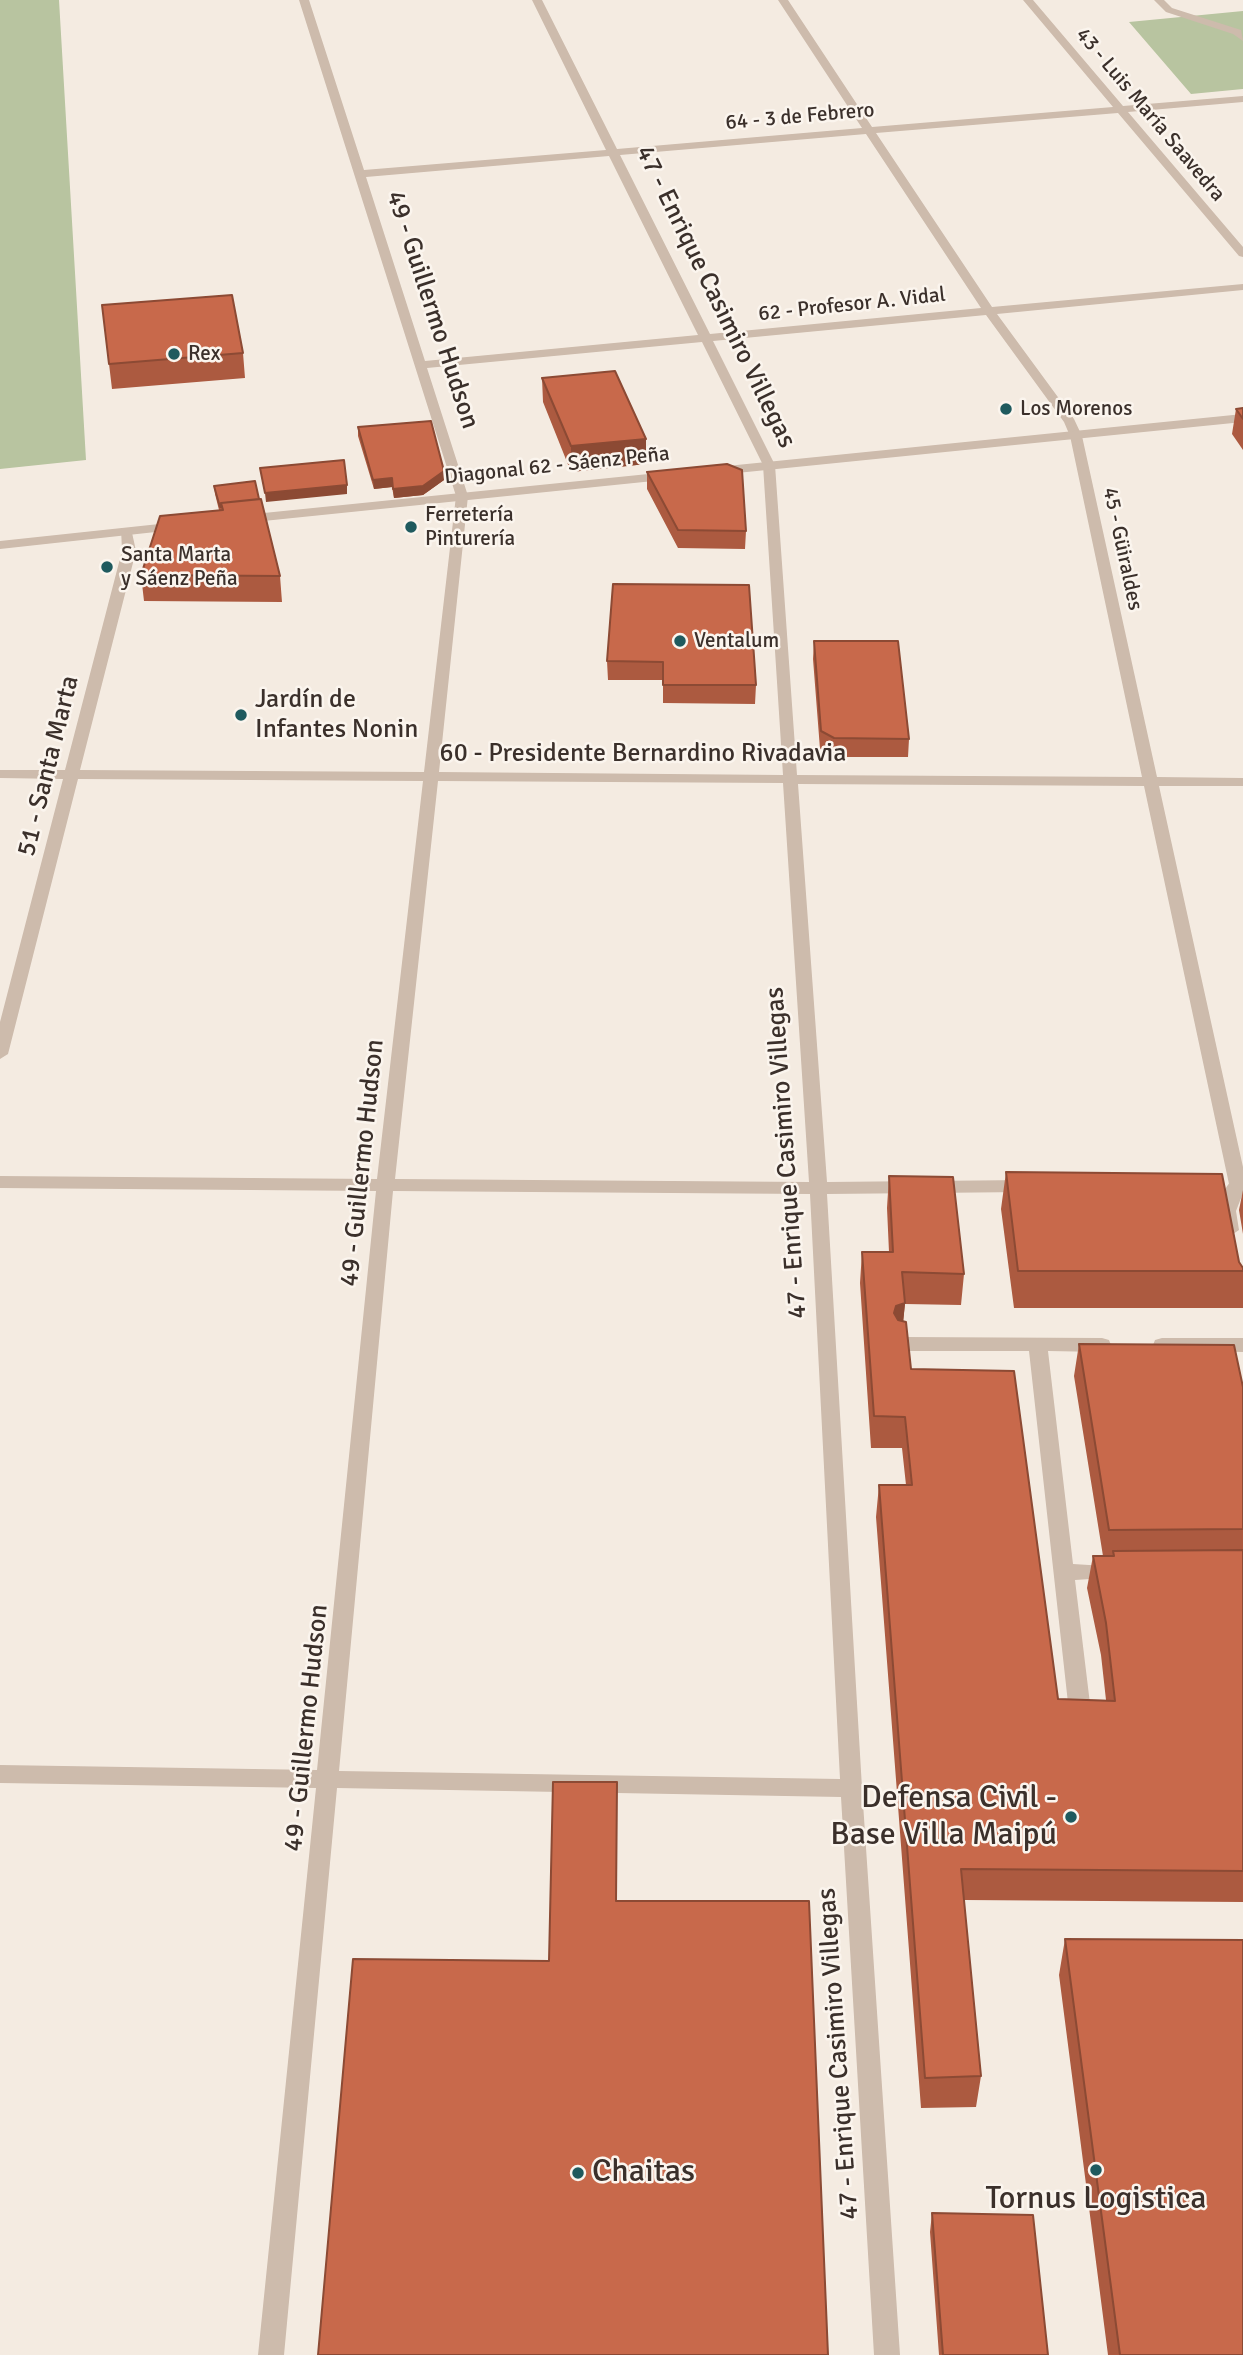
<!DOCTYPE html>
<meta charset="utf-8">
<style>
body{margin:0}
canvas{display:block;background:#f4ebe1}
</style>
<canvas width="1243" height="2355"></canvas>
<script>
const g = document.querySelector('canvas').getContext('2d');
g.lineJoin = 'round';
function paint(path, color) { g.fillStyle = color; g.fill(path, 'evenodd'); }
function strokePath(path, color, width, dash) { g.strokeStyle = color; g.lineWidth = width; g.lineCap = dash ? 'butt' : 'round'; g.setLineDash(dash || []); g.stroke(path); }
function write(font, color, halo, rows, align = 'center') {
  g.font = font + ' Signika,sans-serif'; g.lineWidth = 5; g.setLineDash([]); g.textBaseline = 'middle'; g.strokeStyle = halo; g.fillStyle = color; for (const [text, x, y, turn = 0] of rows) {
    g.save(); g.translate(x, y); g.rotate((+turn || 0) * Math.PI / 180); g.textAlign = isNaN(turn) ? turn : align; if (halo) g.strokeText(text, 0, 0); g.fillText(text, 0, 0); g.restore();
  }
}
paint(new Path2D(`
 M 0,0 L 59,0 L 86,460 L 0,469 Z
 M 1243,11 L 1243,89 L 1191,94 L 1129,22 Z`), '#b8c4a0');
paint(new Path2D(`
 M 1238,1178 L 1243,1180 L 1243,1193 L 1236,1211 L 1239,1230 L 1230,1236 L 1221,1230 C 1219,1215 1219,1183 1238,1178 Z
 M 903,1337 L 1102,1338 L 1109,1340 L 1111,1345 L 1109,1350 L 1102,1352 L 1048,1351 L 1073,1564 L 1121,1567 L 1124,1572 L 1121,1577 L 1075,1580 L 1091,1712 L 1087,1718 L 1080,1720 L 1073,1718 L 1069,1712 L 1029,1351 L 903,1351 L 896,1349 L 894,1344 L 896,1339 Z
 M 1162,1338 L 1243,1338 L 1243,1352 L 1155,1350 L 1153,1345 L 1155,1340 Z`), '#cdbbac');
paint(new Path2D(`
 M 299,0 L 309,0 L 364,170 L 606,150 L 532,0 L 542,0 L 617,149 L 862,128 L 778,0 L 788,0 L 872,127 L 1113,107 L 1023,0 L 1033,0 L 1123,106 L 1243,96 L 1243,102 L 1128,112 L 1243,247 L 1243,257 L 1239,256 L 1118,113 L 876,133 L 992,307 L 1243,284 L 1243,290 L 997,314 L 1074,419 L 1082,436 L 1157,777 L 1243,778 L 1243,786 L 1159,786 L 1243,1167 L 1243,1188 L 1232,1188 L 1229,1184 L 1144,786 L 798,784 L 827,1182 L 1026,1180 L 1035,1186 L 1026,1192 L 827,1194 L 862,1788 L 900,2355 L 874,2355 L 841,1797 L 337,1788 L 284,2355 L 258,2355 L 316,1788 L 0,1783 L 0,1765 L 317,1770 L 376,1191 L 0,1188 L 0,1176 L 377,1179 L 423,781 L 78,779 L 8,1054 L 0,1059 L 0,1022 L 63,779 L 0,778 L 0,770 L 65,770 L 122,551 L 121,528 L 131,528 L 136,551 L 80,770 L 424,772 L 456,496 ZM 866,134 L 981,308 L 710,334 L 620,155 ZM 609,156 L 698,335 L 425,361 L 366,177 ZM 986,315 L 1064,422 L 1070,436 L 1142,777 L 797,775 L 775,465 L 713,341 ZM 702,342 L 763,465 L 783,775 L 439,772 L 468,496 L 427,368 ZM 438,781 L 783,783 L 809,1182 L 395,1179 ZM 393,1191 L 810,1194 L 840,1779 L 339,1771 Z
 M 1154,0 L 1164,0 L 1172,8 L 1241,30 L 1243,41 L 1233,34 L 1166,12 Z`), '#cdbbac');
paint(new Path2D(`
 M 1243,414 L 1243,422 L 717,475 L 711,471 L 717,467 Z
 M 668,472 L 673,473 L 673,479 L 244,523 L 237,519 L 244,515 Z
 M 178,522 L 183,523 L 183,529 L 0,549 L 0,541 Z`), '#cdbbac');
paint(new Path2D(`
 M 102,305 L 243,353 L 245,378 L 112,389 Z
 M 542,378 L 646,464 L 571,472 L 543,402 Z
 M 1243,408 L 1243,450 L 1232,434 L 1236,409 Z
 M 358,427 L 444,480 L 423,495 L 394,498 L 392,487 L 374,489 L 358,436 Z
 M 647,472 L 746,531 L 745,549 L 678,548 L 647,489 Z
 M 214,486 L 280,576 L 282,602 L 144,601 L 141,575 L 219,510 L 215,494 Z
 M 749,585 L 756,685 L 755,704 L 663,703 L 663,680 L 608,680 L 607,661 Z
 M 814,641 L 909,739 L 908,757 L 833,757 L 820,749 L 813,659 Z
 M 1006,1172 L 1239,1262 L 1243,1271 L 1243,1308 L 1014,1308 L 1001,1209 Z
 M 889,1176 L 964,1274 L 961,1305 L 905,1304 L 903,1321 L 911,1369 L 1058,1699 L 1106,1700 L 1101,1655 L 1087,1588 L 1093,1556 L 1103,1556 L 1074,1376 L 1079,1344 L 1243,1387 L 1243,1902 L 964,1900 L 981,2076 L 976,2107 L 921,2108 L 876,1517 L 879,1485 L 906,1485 L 902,1448 L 871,1448 L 860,1283 L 862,1252 L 889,1252 L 887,1208 Z
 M 1243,1190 L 1243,1234 L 1239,1210 Z
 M 1065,1939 L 1243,2355 L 1108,2355 L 1059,1975 Z
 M 932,2213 L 1048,2355 L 939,2355 L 930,2232 Z`), '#ac5a40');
paint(new Path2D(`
 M 646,439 L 646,464 L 571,472 L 571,446 Z
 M 444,471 L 444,480 L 423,495 L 394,498 L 393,489 Z
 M 392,478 L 392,487 L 374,489 L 373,480 Z
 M 347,485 L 347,494 L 266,502 L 265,493 Z
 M 905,1303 L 902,1335 L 894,1313 L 896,1306 Z`), '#8c4a34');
const building = new Path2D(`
 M 232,295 L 243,353 L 109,364 L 102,305 Z
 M 615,371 L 646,439 L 571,446 L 542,378 Z
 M 1243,408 L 1243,419 L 1236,409 Z
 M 431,421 L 444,471 L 423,486 L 393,489 L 392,478 L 373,480 L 358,427 Z
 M 344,460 L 347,485 L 265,493 L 260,468 Z
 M 727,464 L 742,470 L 746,531 L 678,530 L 647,472 Z
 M 255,481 L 259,499 L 221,503 L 222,507 L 220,507 L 214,486 Z
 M 261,499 L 280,576 L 141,575 L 160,516 L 223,510 L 221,503 Z
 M 613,584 L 749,585 L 756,685 L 663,685 L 663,662 L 607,661 Z
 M 814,641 L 898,641 L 909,739 L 834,738 L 821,731 Z
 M 1006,1172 L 1222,1174 L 1239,1262 L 1243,1268 L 1243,1271 L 1018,1271 Z
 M 889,1176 L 953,1177 L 964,1274 L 902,1272 L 905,1303 L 896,1306 L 894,1313 L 898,1320 L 906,1322 L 911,1369 L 1014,1371 L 1058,1699 L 1115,1701 L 1106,1623 L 1093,1556 L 1114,1556 L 1113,1551 L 1243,1550 L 1243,1871 L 961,1869 L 981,2076 L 925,2078 L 879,1485 L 912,1485 L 905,1417 L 874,1416 L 862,1252 L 893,1252 Z
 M 1079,1344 L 1234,1345 L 1243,1387 L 1243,1529 L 1109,1530 Z
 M 553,1782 L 617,1782 L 616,1901 L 809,1901 L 828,2355 L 318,2355 L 353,1959 L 549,1961 Z
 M 1065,1939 L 1243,1940 L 1243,2355 L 1120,2355 Z
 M 932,2213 L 1033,2215 L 1048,2355 L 943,2355 Z`);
paint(building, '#c8694b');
strokePath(building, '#8c4a34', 2);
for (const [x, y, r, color] of [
 [174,354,7,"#1f5a5e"],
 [1006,409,7,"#1f5a5e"],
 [411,527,7,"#1f5a5e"],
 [107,567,7,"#1f5a5e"],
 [680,641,7,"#1f5a5e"],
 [241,715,7,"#1f5a5e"],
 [1071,1817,7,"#1f5a5e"],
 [1096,2170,7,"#1f5a5e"],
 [578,2173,7,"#1f5a5e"]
]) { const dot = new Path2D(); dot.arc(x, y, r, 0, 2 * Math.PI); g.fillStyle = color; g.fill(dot); strokePath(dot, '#fbf5ee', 2.5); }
write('21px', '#3b302b', '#fbf5ee', [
 ["43 - Luis María Saavedra",1150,115,50],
 ["64 - 3 de Febrero",800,117,-5],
 ["62 - Profesor A. Vidal",852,305,-6],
 ["Diagonal 62 - Sáenz Peña",557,466,-6],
 ["45 - Güiraldes",1122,549,78]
]);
write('21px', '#3b302b', '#fbf5ee', [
 ["Rex",188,354],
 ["Los Morenos",1020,409],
 ["Ferretería",425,515],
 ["Pinturería",425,539],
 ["Santa Marta",121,555],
 ["y Sáenz Peña",121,579],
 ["Ventalum",694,641]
], 'left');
write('26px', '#3b302b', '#fbf5ee', [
 ["47 - Enrique Casimiro Villegas",715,297,64],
 ["49 - Guillermo Hudson",432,310,72],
 ["60 - Presidente Bernardino Rivadavia",643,754],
 ["51 - Santa Marta",49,766,-76],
 ["47 - Enrique Casimiro Villegas",787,1153,-94],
 ["49 - Guillermo Hudson",363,1163,-84],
 ["49 - Guillermo Hudson",307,1728,-84],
 ["47 - Enrique Casimiro Villegas",839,2054,-94]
]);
write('26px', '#3b302b', '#fbf5ee', [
 ["Jardín de",255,700],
 ["Infantes Nonin",255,730]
], 'left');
write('32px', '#3b302b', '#fbf5ee', [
 ["Defensa Civil -",1057,1799],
 ["Base Villa Maipú",1057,1836],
 ["Chaitas",592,2173,"left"],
 ["Tornus Logistica",1096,2200,"center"]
], 'right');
</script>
